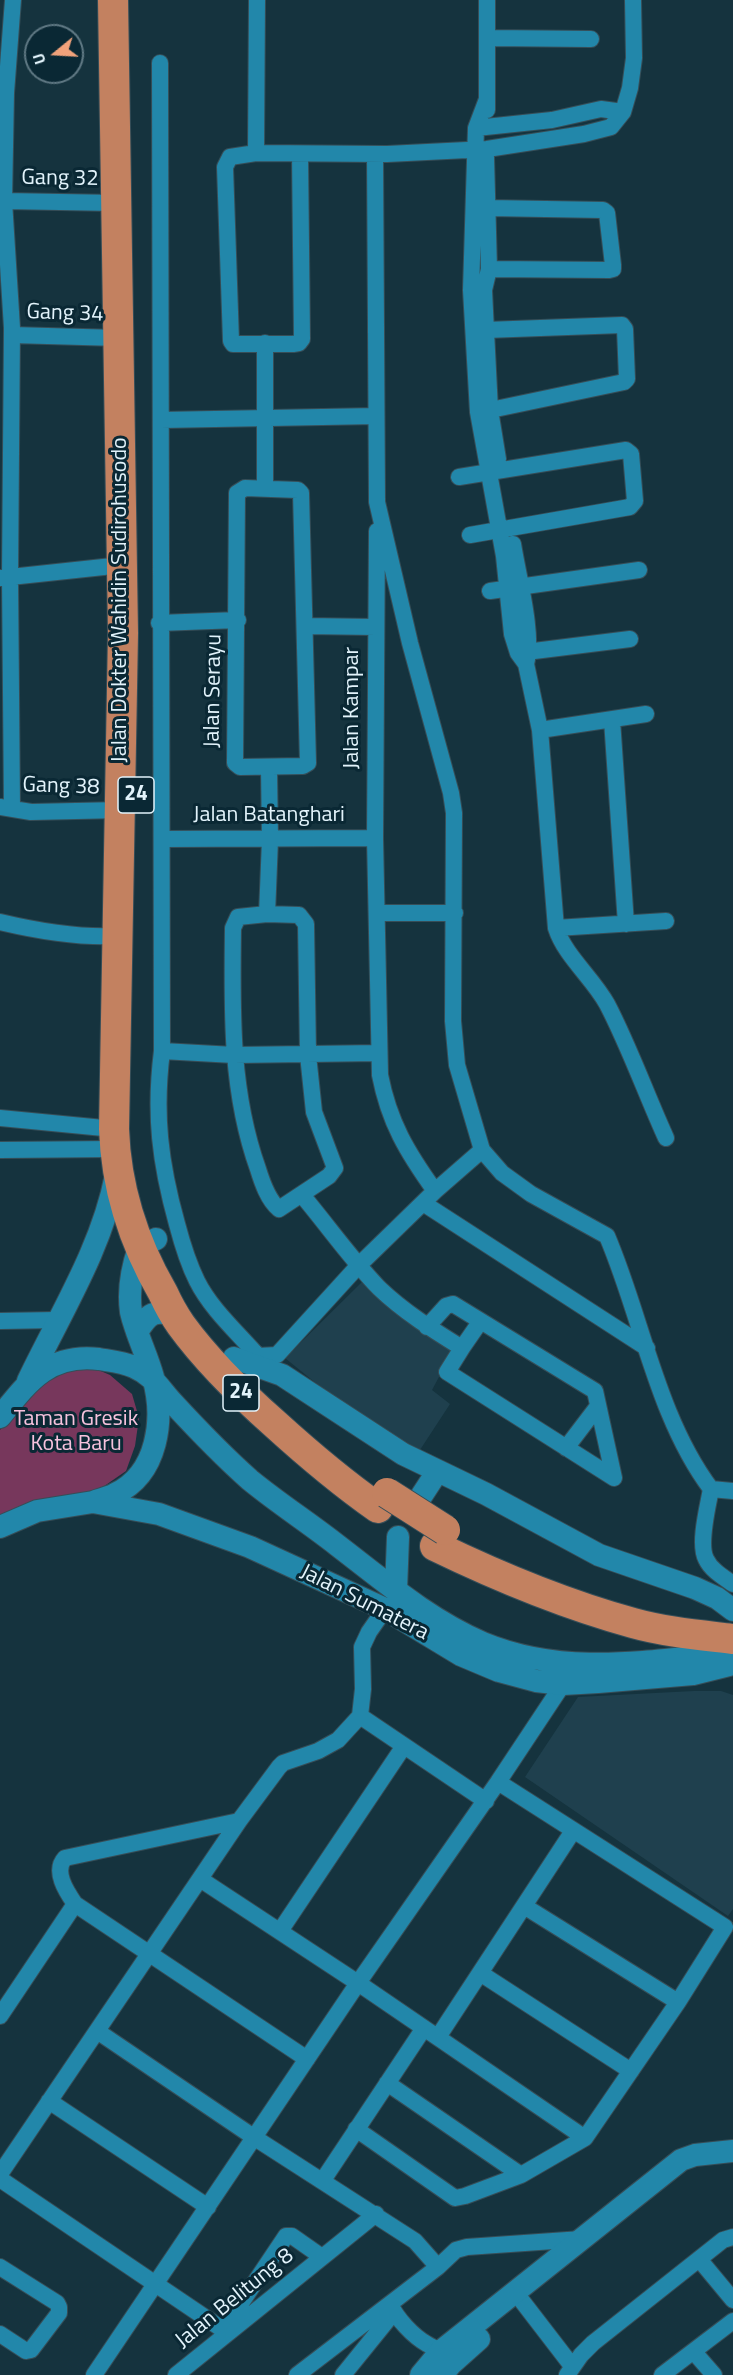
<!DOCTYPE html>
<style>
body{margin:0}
#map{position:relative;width:733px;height:2375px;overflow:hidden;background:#15333e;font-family:"Titillium Web",sans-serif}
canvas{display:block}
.north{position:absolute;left:24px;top:24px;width:60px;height:60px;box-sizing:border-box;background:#0a2834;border:2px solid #607984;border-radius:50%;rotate:252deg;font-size:16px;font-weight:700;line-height:24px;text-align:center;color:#e2f3fb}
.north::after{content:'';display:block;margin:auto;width:21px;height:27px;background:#f1a27b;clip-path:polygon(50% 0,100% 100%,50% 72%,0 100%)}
</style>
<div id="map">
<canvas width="733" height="2375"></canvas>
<div class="north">U</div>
</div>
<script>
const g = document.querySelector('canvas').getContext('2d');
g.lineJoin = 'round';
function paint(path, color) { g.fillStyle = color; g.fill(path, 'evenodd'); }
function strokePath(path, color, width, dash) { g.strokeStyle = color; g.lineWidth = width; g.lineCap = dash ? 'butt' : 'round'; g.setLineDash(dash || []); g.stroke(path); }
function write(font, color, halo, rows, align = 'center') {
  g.font = font + ' "Titillium Web",sans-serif'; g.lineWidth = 6; g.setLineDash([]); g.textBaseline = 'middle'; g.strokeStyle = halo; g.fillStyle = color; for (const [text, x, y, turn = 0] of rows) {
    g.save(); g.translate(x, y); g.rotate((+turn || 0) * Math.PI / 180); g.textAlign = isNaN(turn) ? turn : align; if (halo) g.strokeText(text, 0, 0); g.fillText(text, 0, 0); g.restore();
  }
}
paint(new Path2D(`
 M 362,1282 L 454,1349 L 432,1390 L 450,1404 L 416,1456 L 376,1432 L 285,1358 Z
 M 694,1691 L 721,1691 L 733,1695 L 733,1909 L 728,1916 L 525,1777 L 578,1697 Z`), '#1f404e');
paint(new Path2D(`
 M 89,1366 L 110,1375 L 132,1394 L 139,1418 L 135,1446 L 126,1471 L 100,1489 L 0,1518 L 0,1430 L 47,1376 Z`), '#77375c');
const street = new Path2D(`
 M 487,0 L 487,110
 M 488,38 L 591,39
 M 160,63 L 162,1051 C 154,1114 160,1163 177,1224 C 182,1243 188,1263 197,1281 C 211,1309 237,1332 258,1356 L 277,1355 L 359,1265 L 435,1191 L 482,1150 L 502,1173 L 531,1194 L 607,1236 C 642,1318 657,1417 711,1489 C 708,1506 698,1544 706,1559 C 711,1570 723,1577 733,1584
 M 487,99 L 476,128 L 471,290 L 478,412 L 504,556 L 512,634 L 518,653 L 526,664 L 540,730 L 556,928 C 565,956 592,977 607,1004 C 629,1046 646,1094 666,1138
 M 476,128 L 552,120 L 601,109 L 623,112
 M 256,153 L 257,0
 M 300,154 L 302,339 L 299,343 L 293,344 L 233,344 L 231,341 L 225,167 L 230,157 L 256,153 L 387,154 L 487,149 L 584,134 L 611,127 L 623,112 L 630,88 L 634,58 L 633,0
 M 375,154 L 377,502 L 410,643 L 451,793 L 454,813 L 453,1021 L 457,1065 L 482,1150
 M 486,157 L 489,269 L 484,290 L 485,311 L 490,410 L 498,459
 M 4,201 L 116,203
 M 488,208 L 603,210 L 607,213 L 613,265 L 613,269 L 609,270 L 489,269
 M 12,335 L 118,338
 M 265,343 L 265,488
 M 481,412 L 624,382 L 627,379 L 625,329 L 622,325 L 486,330
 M 161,420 L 376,416
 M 459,477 L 626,450 L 631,454 L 635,501 L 630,507 L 470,535
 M 245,488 L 298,490 L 301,493 L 308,763 L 303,766 L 240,767 L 235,763 L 237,493 Z
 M 377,531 L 375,838 L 380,1075 C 389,1122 407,1152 435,1191
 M 513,544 C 518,576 534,635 526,664
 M 1,578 L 122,565
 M 490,591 L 639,570
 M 159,623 L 238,620
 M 305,626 L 376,627
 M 518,653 L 630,639
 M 612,720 L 626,924
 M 540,730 L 646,714
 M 0,807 L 31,812 L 121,810
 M 12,808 L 10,577 L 12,328 L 4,201 L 6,93 L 13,0
 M 162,839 L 375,838
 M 378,913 L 455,913
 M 267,914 L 299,915 L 306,924 L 308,1055 L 314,1112 L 335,1168 L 329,1176 L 279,1209 C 268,1200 262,1182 258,1169 C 230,1091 232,1009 233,928 L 238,917 Z
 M 267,914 L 270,840 L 269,768
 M 0,922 C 38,931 77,938 116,936
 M 556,928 L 666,921
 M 162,1051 L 234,1055 L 379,1053
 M 0,1118 L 114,1129
 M 0,1150 L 114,1149
 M 302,1195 C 328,1226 351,1259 379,1288 C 404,1312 433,1330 462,1348 L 447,1372 L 614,1478 L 595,1391 L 453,1304 L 446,1306 L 427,1327
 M 423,1203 L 647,1348
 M 0,1321 L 57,1320
 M 462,1348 L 480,1322
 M 566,1448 L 598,1406
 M 711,1489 L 733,1491
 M 360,1716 L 486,1801
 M 239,1821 L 65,1858 C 53,1871 66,1891 75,1904 L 307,2059
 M 200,1879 L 358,1983 L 585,2138
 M 524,1906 L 678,2002
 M 280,1931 L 404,1746
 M 480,1973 L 631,2071
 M 0,2016 L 75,1904
 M 97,2031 L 255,2138 L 415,2241 L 438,2267
 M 438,2037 L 573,1831
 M 387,2083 L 521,2175
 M 49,2101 L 208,2207
 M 356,2129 L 455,2198 L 465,2196 L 521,2175 L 585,2138 L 678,2002 L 725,1927 L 498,1782
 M 0,2174 L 239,1821 L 279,1767 L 283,1763 L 318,1751 L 338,1740 L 360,1716 L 363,1689 L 362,1647 L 369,1632 L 385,1609
 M 0,2179 L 228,2333
 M 323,2180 L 424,2028
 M 699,2259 L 733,2300
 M 0,2267 L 57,2303 L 59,2307 L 59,2313 L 31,2350 L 26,2351 L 0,2334
 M 522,2301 L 572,2366
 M 390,2304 C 397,2319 413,2336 427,2344 C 435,2349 441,2350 447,2358
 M 223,2330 L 286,2236 L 292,2236 L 322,2257
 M 694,2352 L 714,2375
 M 94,2375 L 358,1983 L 498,1782 L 563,1684 L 563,1674
 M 176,2375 L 376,2214
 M 297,2375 L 438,2267 L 456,2250 L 467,2247 L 582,2239
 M 343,2375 L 394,2312
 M 567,2375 L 581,2355 L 593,2343 L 723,2240 L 733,2237
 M 662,2375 L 733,2321`);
const secondary = new Path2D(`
 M 137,1332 C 149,1313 154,1309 176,1316
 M 234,1358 L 282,1375 L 403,1454 L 486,1494 L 599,1555 L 695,1588 L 717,1598 L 733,1610
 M 28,1381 C 60,1314 102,1248 116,1175
 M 0,1417 C 28,1382 49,1353 99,1359 C 111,1361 123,1362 134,1367 C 154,1376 159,1388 173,1403 C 197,1429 223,1456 250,1480 C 278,1503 309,1523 337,1545 C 384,1581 429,1620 483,1643 C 565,1677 648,1661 733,1653
 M 422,1495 L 437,1472
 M 93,1502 C 100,1499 108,1498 115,1494 C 158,1474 165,1419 153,1377 C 147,1355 136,1334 131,1312 C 128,1290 132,1268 139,1248 L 156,1239
 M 0,1527 L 37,1511 L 93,1502 L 159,1514 L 250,1547 L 385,1609 L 461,1655 L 499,1671 L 536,1681 L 563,1684 L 598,1682 L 693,1674 L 729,1665
 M 396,1590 L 398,1537
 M 421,2375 L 441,2351 L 681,2160 L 695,2155 L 733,2151
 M 442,2375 L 451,2364 L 479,2339`);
const highway = new Path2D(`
 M 113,0 L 123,633 L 114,1129 C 116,1187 134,1243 163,1293 C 168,1304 174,1315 181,1325 C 208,1362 241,1394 275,1424 C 308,1454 341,1482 378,1508
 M 435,1546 C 499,1577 564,1604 633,1623 C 665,1632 700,1635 733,1639`);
strokePath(street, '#364e58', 18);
strokePath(secondary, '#364e58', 24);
strokePath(highway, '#364e58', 32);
strokePath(street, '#2287aa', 16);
strokePath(secondary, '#2287aa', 22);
strokePath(highway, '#c38160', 30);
const highwayBridge = new Path2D(`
 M 387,1493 L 445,1530`);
strokePath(highwayBridge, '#364e58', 32, []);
strokePath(highwayBridge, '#c38160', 30);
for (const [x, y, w] of [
 [136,795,36],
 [241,1393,36]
]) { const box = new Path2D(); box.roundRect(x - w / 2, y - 18, w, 36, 4.5); g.fillStyle = '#0a2834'; g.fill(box); strokePath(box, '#e2f3fb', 1.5); }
write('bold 21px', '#e2f3fb', null, [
 ["24",136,795],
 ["24",241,1393]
]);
write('22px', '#e2f3fb', '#0a2834', [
 ["Gang 32",60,179,1],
 ["Gang 34",65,314,2],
 ["Jalan Dokter Wahidin Sudirohusodo",121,600,-90],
 ["Jalan Serayu",214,691,-89],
 ["Jalan Kampar",353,708,-90],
 ["Gang 38",61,787,2],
 ["Jalan Batanghari",269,816],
 ["Jalan Sumatera",364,1603,27],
 ["Jalan Belitung 8",235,2299,-39]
]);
write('22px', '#f7c2dd', '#0a2834', [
 ["Taman Gresik",76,1420],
 ["Kota Baru",76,1445]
]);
</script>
